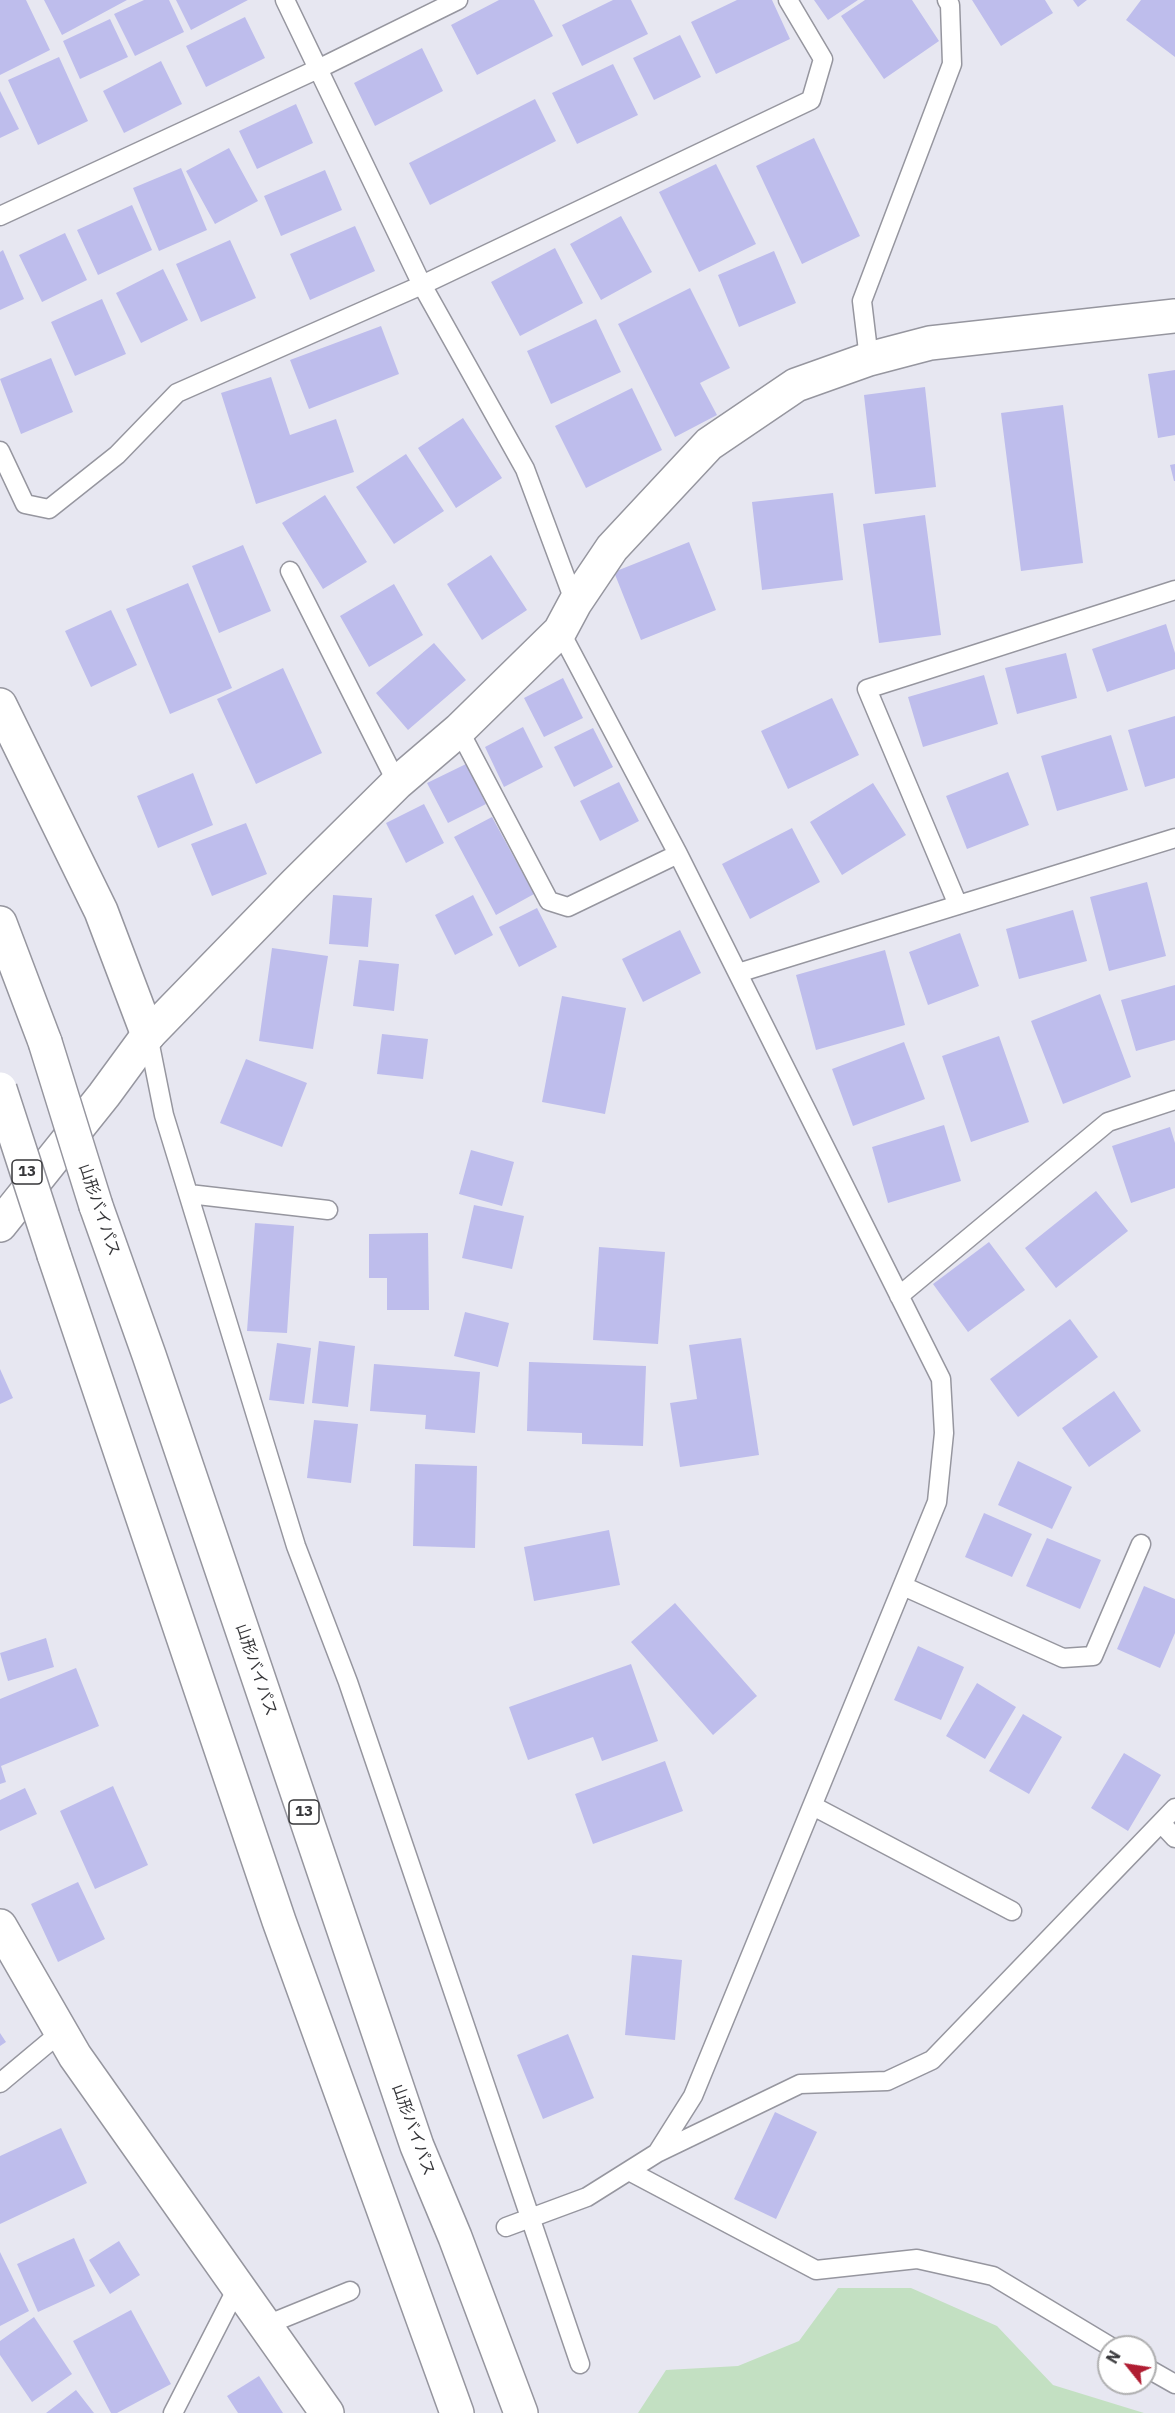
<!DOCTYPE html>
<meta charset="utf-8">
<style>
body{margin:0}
#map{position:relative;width:1175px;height:2413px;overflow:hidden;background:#e7e7f1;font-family:"IBM Plex Sans",sans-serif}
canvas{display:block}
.north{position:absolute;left:1097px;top:2335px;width:60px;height:60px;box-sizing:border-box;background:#fff;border:2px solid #afafb0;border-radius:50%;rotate:300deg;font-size:16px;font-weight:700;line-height:24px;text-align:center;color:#363639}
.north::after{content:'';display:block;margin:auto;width:21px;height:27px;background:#b01d32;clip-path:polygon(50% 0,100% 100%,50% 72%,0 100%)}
</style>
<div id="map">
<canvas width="1175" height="2413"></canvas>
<div class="north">N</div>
</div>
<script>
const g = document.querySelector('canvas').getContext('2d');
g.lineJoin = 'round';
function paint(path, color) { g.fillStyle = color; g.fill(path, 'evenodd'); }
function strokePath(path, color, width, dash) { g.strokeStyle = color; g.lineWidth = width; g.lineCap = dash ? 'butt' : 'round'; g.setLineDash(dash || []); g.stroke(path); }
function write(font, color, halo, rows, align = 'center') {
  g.font = font + ' "IBM Plex Sans","Noto Sans JP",sans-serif'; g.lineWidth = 5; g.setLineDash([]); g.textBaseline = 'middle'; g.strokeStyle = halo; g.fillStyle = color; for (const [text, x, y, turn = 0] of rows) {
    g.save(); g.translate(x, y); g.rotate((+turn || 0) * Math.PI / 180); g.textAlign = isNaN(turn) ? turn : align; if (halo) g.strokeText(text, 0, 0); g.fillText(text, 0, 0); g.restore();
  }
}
paint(new Path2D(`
 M 838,2288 L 911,2288 L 997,2326 L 1053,2385 L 1144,2413 L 638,2413 L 666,2370 L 738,2366 L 799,2341 Z`), '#c3e0c2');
paint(new Path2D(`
 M 0,0 L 26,0 L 50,50 L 0,75 Z
 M 44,0 L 127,0 L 62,35 Z
 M 144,0 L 169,0 L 184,32 L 135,56 L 114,14 Z
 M 176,0 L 248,0 L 191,30 Z
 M 499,0 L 534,0 L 553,36 L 477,75 L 451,25 Z
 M 613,0 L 631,0 L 648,34 L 582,66 L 562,25 Z
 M 737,0 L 772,0 L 790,39 L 716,74 L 691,22 Z
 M 814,0 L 858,0 L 828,20 Z
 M 865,0 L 912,0 L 939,41 L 884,79 L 841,16 Z
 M 972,0 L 1045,0 L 1053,13 L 1001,46 Z
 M 1073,0 L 1087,0 L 1078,7 Z
 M 1141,0 L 1175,0 L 1175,57 L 1126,20 Z
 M 245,17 L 265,58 L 206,87 L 186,46 Z
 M 110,19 L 128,57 L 80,79 L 63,41 Z
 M 680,35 L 701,77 L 654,100 L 633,58 Z
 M 422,48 L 443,91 L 375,126 L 354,83 Z
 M 59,57 L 88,121 L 38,145 L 8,80 Z
 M 161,61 L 182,104 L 124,133 L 103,91 Z
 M 613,64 L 638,115 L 577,144 L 552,93 Z
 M 0,91 L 19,129 L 0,138 Z
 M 535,99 L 556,141 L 430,205 L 409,163 Z
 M 296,104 L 313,143 L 257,169 L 239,131 Z
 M 814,138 L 860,236 L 802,264 L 756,166 Z
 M 229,148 L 258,201 L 215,224 L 186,171 Z
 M 716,164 L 756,244 L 699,272 L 659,192 Z
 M 181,168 L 207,230 L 159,251 L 133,188 Z
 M 325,170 L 342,210 L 281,236 L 264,196 Z
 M 132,205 L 152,250 L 98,275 L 77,230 Z
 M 621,216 L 652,272 L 601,300 L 570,244 Z
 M 355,226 L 375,271 L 310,300 L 290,254 Z
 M 65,233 L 87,280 L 42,302 L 19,255 Z
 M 230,240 L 256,298 L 201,322 L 176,264 Z
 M 555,248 L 583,303 L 520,336 L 491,282 Z
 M 3,250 L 24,299 L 0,310 L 0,252 Z
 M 774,251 L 796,303 L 739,327 L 718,275 Z
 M 163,269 L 188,320 L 141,343 L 116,293 Z
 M 690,288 L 730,368 L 700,383 L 717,415 L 675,437 L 618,324 Z
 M 102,299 L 126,354 L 75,376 L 51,322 Z
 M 596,319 L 621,372 L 551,404 L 527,351 Z
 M 381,326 L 399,374 L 309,409 L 290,360 Z
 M 51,358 L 73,412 L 21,434 L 0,379 Z
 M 1175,370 L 1175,435 L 1158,438 L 1148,374 Z
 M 271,377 L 290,435 L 336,419 L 354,472 L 256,504 L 221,393 Z
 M 925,387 L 936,487 L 875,494 L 864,395 Z
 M 632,388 L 662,450 L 586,488 L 555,426 Z
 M 1063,405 L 1083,563 L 1021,571 L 1001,413 Z
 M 463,418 L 502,478 L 456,508 L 418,448 Z
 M 406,454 L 444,511 L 394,544 L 356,487 Z
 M 1175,464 L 1175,481 L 1174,481 L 1170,465 Z
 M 833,493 L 843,580 L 762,590 L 752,502 Z
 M 325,495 L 367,562 L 323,589 L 282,523 Z
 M 925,515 L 941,635 L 879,643 L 863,524 Z
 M 689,542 L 716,610 L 641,640 L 614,572 Z
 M 243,545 L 271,611 L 219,633 L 192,566 Z
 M 491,555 L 527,610 L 482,640 L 447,584 Z
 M 188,583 L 232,688 L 170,714 L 126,609 Z
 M 394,584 L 423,635 L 369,667 L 340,616 Z
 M 111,610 L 137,665 L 91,687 L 65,631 Z
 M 1166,624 L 1175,653 L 1175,669 L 1107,692 L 1092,649 Z
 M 434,643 L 466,680 L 408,730 L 376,693 Z
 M 1066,653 L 1077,698 L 1017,714 L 1005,668 Z
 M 283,668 L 322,753 L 256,784 L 217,699 Z
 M 984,675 L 998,724 L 923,747 L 908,697 Z
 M 563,678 L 583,718 L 544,737 L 524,698 Z
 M 832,698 L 859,755 L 788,789 L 761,731 Z
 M 1175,716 L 1175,778 L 1145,787 L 1128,730 Z
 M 523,727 L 543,767 L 504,787 L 485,747 Z
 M 593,728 L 613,767 L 574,787 L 554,747 Z
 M 1111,735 L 1128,790 L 1057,811 L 1041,756 Z
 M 466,764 L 486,804 L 448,823 L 427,783 Z
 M 1008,772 L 1029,825 L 967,849 L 946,796 Z
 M 193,773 L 213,825 L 158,848 L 137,796 Z
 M 619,782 L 639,821 L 600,841 L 580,801 Z
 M 873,783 L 906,835 L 842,875 L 810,822 Z
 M 424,804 L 444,843 L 406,863 L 386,823 Z
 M 492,817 L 534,894 L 496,915 L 454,837 Z
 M 246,823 L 267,874 L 212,896 L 191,844 Z
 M 792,828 L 820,882 L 750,919 L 722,864 Z
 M 1147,882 L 1166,956 L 1109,971 L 1090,897 Z
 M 333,895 L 372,898 L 368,947 L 329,944 Z
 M 473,895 L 493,935 L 455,955 L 435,915 Z
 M 537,908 L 557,947 L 519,967 L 499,927 Z
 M 1073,910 L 1087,961 L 1019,979 L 1006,929 Z
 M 680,930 L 701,973 L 643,1002 L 622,959 Z
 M 960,933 L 979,986 L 928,1005 L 909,952 Z
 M 272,948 L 328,956 L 313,1049 L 259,1041 Z
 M 885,950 L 905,1025 L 816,1050 L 796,975 Z
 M 359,960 L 399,964 L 394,1011 L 353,1006 Z
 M 1175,985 L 1175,1040 L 1136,1051 L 1121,1000 Z
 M 1100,994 L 1131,1077 L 1063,1104 L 1031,1021 Z
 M 562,996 L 626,1008 L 605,1114 L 542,1102 Z
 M 382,1034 L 428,1039 L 423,1079 L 377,1074 Z
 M 999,1036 L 1029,1122 L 971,1142 L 942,1056 Z
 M 904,1042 L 925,1099 L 853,1126 L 832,1069 Z
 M 246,1059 L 307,1083 L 282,1147 L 220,1123 Z
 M 944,1125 L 961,1181 L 888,1203 L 872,1147 Z
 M 1170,1127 L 1175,1143 L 1175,1188 L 1131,1203 L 1112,1146 Z
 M 471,1150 L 514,1162 L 502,1206 L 459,1194 Z
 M 1096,1191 L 1128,1231 L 1056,1288 L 1025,1248 Z
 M 474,1205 L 524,1216 L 512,1269 L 462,1258 Z
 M 255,1223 L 294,1226 L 287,1333 L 247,1331 Z
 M 428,1233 L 429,1310 L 387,1310 L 387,1278 L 369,1278 L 369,1234 Z
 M 989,1242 L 1025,1290 L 968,1332 L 933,1284 Z
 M 599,1247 L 665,1252 L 658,1344 L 593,1340 Z
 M 465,1312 L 509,1323 L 498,1367 L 454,1356 Z
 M 1070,1319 L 1098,1357 L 1018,1417 L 990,1379 Z
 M 741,1338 L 759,1455 L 680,1467 L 670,1403 L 697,1399 L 689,1345 Z
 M 319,1341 L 355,1346 L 348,1407 L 312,1403 Z
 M 277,1343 L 311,1348 L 304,1404 L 269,1400 Z
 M 529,1362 L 646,1366 L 643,1446 L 582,1444 L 582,1433 L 527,1431 Z
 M 374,1364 L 480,1372 L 475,1433 L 425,1429 L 426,1415 L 370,1411 Z
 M 0,1369 L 13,1398 L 0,1404 Z
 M 1114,1391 L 1141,1431 L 1089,1467 L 1062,1428 Z
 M 314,1420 L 358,1424 L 351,1483 L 307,1478 Z
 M 1018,1461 L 1072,1487 L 1052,1529 L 998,1505 Z
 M 415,1464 L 477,1466 L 475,1548 L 413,1546 Z
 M 984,1513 L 1032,1534 L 1012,1577 L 965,1557 Z
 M 609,1530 L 620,1585 L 534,1601 L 524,1547 Z
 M 1047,1538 L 1101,1560 L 1080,1609 L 1026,1586 Z
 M 1144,1586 L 1175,1599 L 1175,1633 L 1160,1668 L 1117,1649 Z
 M 675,1603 L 757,1696 L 713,1735 L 631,1642 Z
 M 46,1638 L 54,1667 L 8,1681 L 0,1653 Z
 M 918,1646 L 964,1667 L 941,1720 L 894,1700 Z
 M 631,1664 L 658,1741 L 602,1761 L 593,1737 L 528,1760 L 509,1707 Z
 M 76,1668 L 99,1726 L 1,1766 L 6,1782 L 0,1784 L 0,1699 Z
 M 977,1683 L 1016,1707 L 985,1759 L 946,1736 Z
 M 1023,1714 L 1062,1737 L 1029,1794 L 989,1771 Z
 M 1124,1753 L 1161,1775 L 1128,1831 L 1091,1808 Z
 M 665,1761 L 683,1811 L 593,1844 L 575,1794 Z
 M 113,1786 L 148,1865 L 95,1889 L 60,1811 Z
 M 25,1788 L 37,1814 L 0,1831 L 0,1800 Z
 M 78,1882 L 105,1939 L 58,1962 L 31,1904 Z
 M 632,1955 L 682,1960 L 675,2040 L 625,2035 Z
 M 0,2033 L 6,2042 L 0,2046 Z
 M 568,2034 L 594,2098 L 543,2119 L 517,2055 Z
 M 775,2112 L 817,2132 L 776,2219 L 734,2199 Z
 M 61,2128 L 87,2183 L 0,2224 L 0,2156 Z
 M 74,2238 L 95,2286 L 38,2312 L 17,2264 Z
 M 119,2241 L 140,2275 L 110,2294 L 89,2260 Z
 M 0,2252 L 29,2311 L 0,2326 Z
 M 131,2310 L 171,2384 L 117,2413 L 111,2413 L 73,2341 Z
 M 34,2317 L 72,2374 L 32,2402 L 0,2355 L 0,2341 Z
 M 259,2376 L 283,2413 L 238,2413 L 227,2396 Z
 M 76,2390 L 94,2413 L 46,2413 Z`), '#bebdec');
const lane = new Path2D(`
 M 285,0 L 422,285 L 525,469 L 575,603
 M 0,216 L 320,68 L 458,0
 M 869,359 L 862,301 L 952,64 L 950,5 L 947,0
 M 0,451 L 25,504 L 49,509 L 117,455 L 177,393 L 422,285 L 811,100 L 823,59 L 788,0
 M 290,571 L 397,783
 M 459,730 L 549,901 L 568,907 L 678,854
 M 958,905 L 867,689 L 1175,590
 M 738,973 L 1175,838
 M 148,1035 L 164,1115 L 296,1546 L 348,1682 L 580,2364
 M 189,1194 L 328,1210
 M 899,1296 L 1108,1122 L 1175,1100
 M 903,1586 L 1063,1658 L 1093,1656 L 1141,1544
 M 813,1806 L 1012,1911
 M 1161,1823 L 1175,1838
 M 0,2083 L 61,2032
 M 657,2153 L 800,2084 L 887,2081 L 932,2060 L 1175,1808
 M 629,2171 L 816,2270 L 917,2259 L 993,2276 L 1111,2347
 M 506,2227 L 587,2197 L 657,2153 L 693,2096 L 937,1502 L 944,1433 L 941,1379 L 678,854 L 560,631
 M 264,2326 L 350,2291
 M 1145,2367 L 1175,2384
 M 173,2413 L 237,2288`);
const street = new Path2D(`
 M 148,1035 L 295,884 L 397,783 L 459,730 L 560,631 L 575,603 L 612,548 L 709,444 L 796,385 L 869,359 L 930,343 L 1175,316`);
const secondary = new Path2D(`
 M 0,1225 L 104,1095 L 148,1035
 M 0,1926 L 75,2056 L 327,2413`);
const highway = new Path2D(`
 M 0,705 L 101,911 L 148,1035
 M 0,923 L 45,1042
 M 96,1206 L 149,1355 L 417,2146 L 455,2237 L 521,2413
 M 54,1255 L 279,1921 L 457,2413`);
strokePath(lane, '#96969f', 21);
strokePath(street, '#96969f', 36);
strokePath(secondary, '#96969f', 36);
strokePath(highway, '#96969f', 36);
strokePath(lane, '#fff', 18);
strokePath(street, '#fff', 33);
strokePath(secondary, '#fff', 33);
strokePath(highway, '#fff', 33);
const highwayBridge = new Path2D(`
 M 45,1042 L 96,1206
 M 0,1089 L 54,1255`);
strokePath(highwayBridge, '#96969f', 36, []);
strokePath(highwayBridge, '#fff', 33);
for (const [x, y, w] of [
 [27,1172,30],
 [304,1812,30]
]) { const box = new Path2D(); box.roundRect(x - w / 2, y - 12, w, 24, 4.5); g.fillStyle = '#fff'; g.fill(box); strokePath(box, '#363639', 1.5); }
write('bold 15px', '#363639', null, [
 ["13",27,1172],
 ["13",304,1812]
]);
write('16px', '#363639', '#fff', [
 ["山形バイパス",99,1210,71],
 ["山形バイパス",256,1670,71],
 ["山形バイパス",413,2130,70]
]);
</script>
